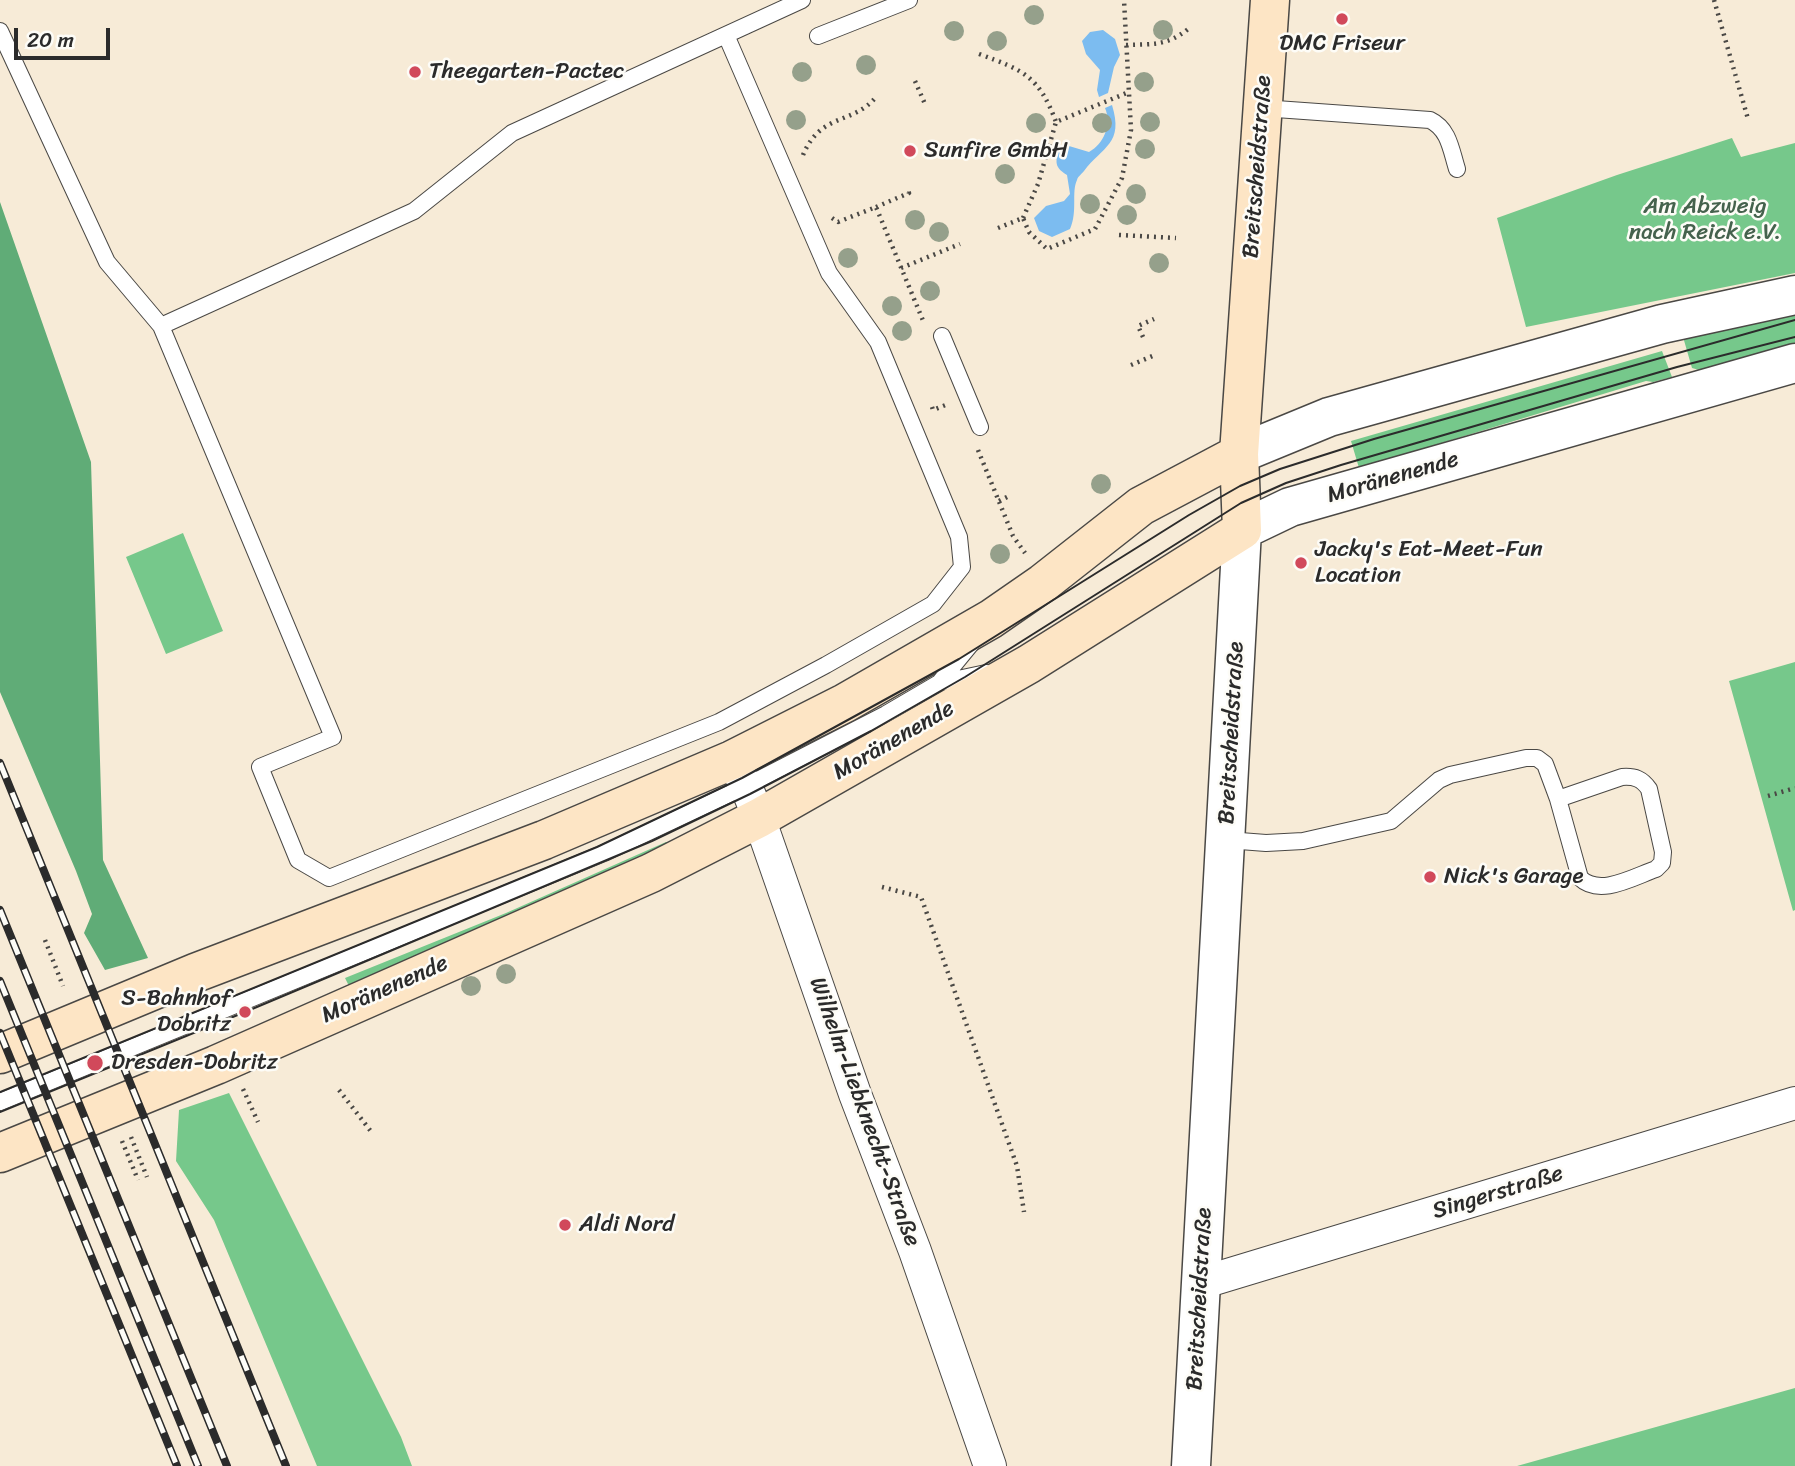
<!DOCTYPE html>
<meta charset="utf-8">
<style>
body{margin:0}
#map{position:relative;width:1795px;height:1466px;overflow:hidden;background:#f7ebd7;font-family:Sriracha,sans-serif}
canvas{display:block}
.scale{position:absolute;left:14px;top:28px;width:96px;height:32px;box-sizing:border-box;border:4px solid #2b2b2b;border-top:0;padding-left:9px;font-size:21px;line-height:24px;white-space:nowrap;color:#2b2b2b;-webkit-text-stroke:5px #fdfcf7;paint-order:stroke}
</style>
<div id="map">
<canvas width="1795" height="1466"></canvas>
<div class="scale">20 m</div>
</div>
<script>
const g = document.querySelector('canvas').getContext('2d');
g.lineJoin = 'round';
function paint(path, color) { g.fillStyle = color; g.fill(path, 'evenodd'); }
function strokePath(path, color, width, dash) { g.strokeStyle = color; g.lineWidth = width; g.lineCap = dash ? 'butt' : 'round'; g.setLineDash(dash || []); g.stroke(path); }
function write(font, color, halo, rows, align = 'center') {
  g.font = font + ' Sriracha,sans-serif'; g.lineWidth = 5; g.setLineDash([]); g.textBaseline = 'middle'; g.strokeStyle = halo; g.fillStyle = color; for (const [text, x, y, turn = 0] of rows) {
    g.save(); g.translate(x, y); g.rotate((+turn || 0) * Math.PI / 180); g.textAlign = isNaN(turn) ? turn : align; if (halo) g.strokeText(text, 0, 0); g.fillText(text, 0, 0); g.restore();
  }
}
paint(new Path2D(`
 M 1732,138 L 1741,157 L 1795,143 L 1795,273 L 1526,327 L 1497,218 L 1617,175 Z
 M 1795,308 L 1795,352 L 1703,377 L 1699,370 L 1692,368 L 1681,330 Z
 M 1662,351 L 1672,377 L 1653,382 L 1646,381 L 1359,468 L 1351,441 Z
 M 183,533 L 223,631 L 166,654 L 126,557 Z
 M 1795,662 L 1795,910 L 1793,911 L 1729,681 Z
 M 666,842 L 670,843 L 353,994 L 345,978 L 506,913 Z
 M 229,1093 L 401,1437 L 412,1466 L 317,1466 L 214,1220 L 176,1161 L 179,1110 Z
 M 1795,1388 L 1795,1466 L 1517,1466 Z`), '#76c88b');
paint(new Path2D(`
 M 0,202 L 91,462 L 103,860 L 148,958 L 105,970 L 84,933 L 92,914 L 76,871 L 0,692 Z`), '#60ac77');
paint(new Path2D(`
 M 1103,30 L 1115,39 L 1120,55 L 1114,67 L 1108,93 L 1099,97 L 1097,90 L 1100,70 L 1086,54 L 1082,41 L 1090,32 Z
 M 1112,105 C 1124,144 1103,146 1084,171 C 1082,174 1078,176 1077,180 C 1071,193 1078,211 1070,229 L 1052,237 L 1039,231 L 1034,218 L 1046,206 L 1064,201 L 1070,194 L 1067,175 C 1056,168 1055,164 1058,152 L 1069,146 L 1089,152 C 1104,144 1112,124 1105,108 Z`), '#7cbcf0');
const service = new Path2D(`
 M 0,31 L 107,262 L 161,326 L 333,737 L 260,767 L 298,860 L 329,878 L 719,722 L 826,665 L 933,604 L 962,567 L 959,537 L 878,342 L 829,273 L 726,35
 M 818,36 L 909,0
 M 1262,108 L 1430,120 C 1449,129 1451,150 1457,169
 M 161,326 L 414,211 L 512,133 L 802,0
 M 942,336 L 980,427
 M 939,683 L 971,644
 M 1227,840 L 1266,843 L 1303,841 L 1391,821 L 1439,780 L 1450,775 L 1526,758 L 1537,758 L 1545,764 L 1558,799 L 1580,878 C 1600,897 1633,877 1656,869 L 1662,863 L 1663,852 L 1649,789 C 1642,779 1635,776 1622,777 L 1558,799
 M 0,1102 L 604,853 L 746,786 L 886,714 L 939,683 L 986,673`);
const minor = new Path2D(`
 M 732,760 L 746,786 L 759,818 L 855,1094 L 915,1251 L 990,1466
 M 1201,1283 L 1795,1103`);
const tertiary = new Path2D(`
 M 1239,454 L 1329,417 L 1662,324 L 1795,295
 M 1191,1466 L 1242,530 L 1290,507 L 1795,363`);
const secondary = new Path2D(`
 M 0,1054 L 195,973 L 544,840 L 732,760 L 845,703 L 991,619 L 1043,583 L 1141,506 L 1239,454
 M 0,1153 L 216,1065 L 651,873 L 759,818 L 1029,664 L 1242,530 L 1239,454 L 1270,0`);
strokePath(service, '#4a4845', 18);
strokePath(minor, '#4a4845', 34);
strokePath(tertiary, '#4a4845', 41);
strokePath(secondary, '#4a4845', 41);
strokePath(new Path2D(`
 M 1714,0 L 1748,119
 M 1126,45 C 1152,44 1167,46 1188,29
 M 979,54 C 1023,70 1039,76 1056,122
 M 915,81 L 925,104
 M 803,155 C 821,112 853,125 876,97
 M 876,207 L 909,193 L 907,188
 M 832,218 L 838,222 L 876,207 L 924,323
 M 1023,218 L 1038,184 L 1056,122 L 1129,92
 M 998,228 L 1023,218 L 1029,232 L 1047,249 L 1095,229 L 1122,178 L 1131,130 L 1124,0
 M 1119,235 L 1176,238
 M 901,268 L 960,244
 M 1143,337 L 1138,326 L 1154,319
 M 1131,365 L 1155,355
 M 932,407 L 933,410 L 948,404
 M 978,450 L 1013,536 L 1025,553
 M 999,501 L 1009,496
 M 1768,796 L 1795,788
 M 882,887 L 921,897 L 1017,1166 L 1024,1212
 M 45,940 L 63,986
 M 243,1089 L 258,1122
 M 339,1090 L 373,1134
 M 131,1137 L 147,1177
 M 122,1141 L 138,1180`), '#4a4845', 4.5, [2, 5]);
strokePath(service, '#fff', 16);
strokePath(minor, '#fff', 32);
strokePath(tertiary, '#fff', 38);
strokePath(secondary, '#fde5c5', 38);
strokePath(new Path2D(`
 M 0,1092 L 597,847 L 742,778 L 959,659 L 1189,515 L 1240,486 L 1280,469 L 1374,439 L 1795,320
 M 0,1112 L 245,1012 L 652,841 L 750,794 L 871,731 L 965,677 L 1241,503 L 1286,483 L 1341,465 L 1677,367 L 1795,337`), '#2b2b2b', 2);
const rail = new Path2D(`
 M 0,763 L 286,1466
 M 0,910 L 227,1466
 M 0,981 L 198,1466
 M 0,1033 L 177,1466`);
strokePath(rail, '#2b2b2b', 8);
strokePath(rail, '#fdfcf7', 5, [16]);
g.fillStyle = '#95a08b';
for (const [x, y] of [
 [1034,15],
 [1163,30],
 [954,31],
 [997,41],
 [866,65],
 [802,72],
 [1144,82],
 [796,120],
 [1150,122],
 [1036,123],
 [1102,123],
 [1145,149],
 [1005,174],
 [1136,194],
 [1090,204],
 [1127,215],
 [915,220],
 [939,232],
 [848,258],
 [1159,263],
 [930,291],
 [892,306],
 [902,331],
 [1101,484],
 [1000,554],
 [506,974],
 [471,986]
]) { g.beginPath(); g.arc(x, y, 10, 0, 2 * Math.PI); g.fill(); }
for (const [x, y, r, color] of [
 [1342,19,7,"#d1495b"],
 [415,72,7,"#d1495b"],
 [910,151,7,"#d1495b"],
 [1301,563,7,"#d1495b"],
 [1430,877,7,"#d1495b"],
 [245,1012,7,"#d1495b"],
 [95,1063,9,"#d1495b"],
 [565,1225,7,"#d1495b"]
]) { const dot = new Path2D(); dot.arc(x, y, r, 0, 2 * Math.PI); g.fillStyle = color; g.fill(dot); strokePath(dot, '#fdfcf7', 2.5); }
write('23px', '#2b2b2b', '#fdfcf7', [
 ["DMC Friseur",1342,44,"center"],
 ["Theegarten-Pactec",429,72],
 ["Sunfire GmbH",924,151],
 ["Jacky's Eat-Meet-Fun",1315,550],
 ["Location",1315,576],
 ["Nick's Garage",1444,877],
 ["S-Bahnhof",231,999,"right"],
 ["Dobritz",231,1025,"right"],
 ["Dresden-Dobritz",111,1063],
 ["Aldi Nord",579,1225]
], 'left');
write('23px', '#2b2b2b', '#fdfcf7', [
 ["Breitscheidstraße",1258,167,-86],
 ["Moränenende",1393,478,-16],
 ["Breitscheidstraße",1232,733,-87],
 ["Moränenende",894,741,-30],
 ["Moränenende",385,990,-24],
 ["Wilhelm-Liebknecht-Straße",864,1112,70],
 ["Singerstraße",1498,1193,-17],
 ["Breitscheidstraße",1200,1299,-87]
]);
write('23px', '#45624d', '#fdfcf7', [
 ["Am Abzweig",1705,207],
 ["nach Reick e.V.",1705,233]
]);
</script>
